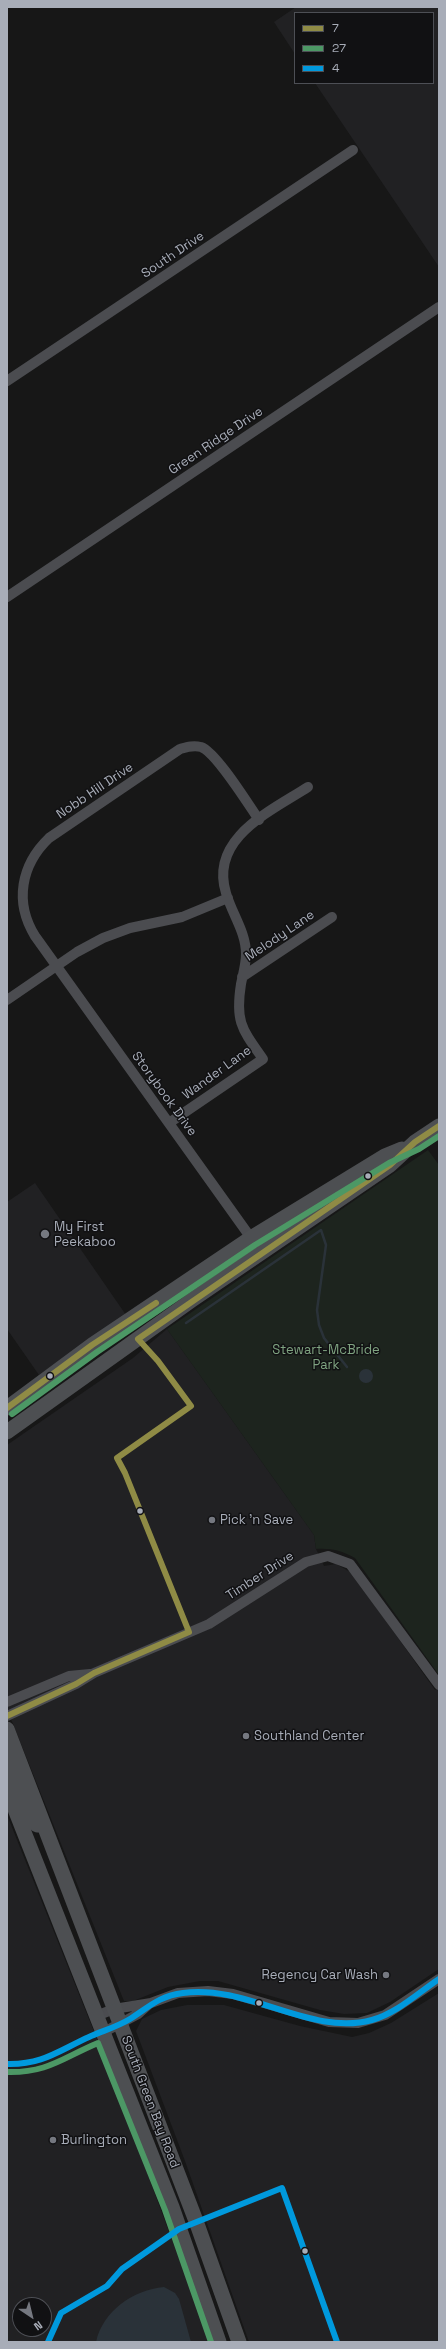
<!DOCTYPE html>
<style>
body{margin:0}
#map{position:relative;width:446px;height:2349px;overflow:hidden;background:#171717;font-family:"Space Grotesk",sans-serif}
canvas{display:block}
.frame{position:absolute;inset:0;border:8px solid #a8adb8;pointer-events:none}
.legend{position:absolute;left:294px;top:12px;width:140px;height:72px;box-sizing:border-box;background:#111113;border:1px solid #4d4f55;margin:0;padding:5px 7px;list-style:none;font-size:12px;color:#a8adb8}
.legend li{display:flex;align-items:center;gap:8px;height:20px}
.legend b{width:20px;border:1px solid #4d4f55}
.north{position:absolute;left:12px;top:2297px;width:40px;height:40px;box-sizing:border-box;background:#111113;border:1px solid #4d4f55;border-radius:50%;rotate:145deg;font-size:11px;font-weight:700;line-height:16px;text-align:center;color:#a8adb8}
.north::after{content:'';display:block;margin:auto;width:14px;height:18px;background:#757880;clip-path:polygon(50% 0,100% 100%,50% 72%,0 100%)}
</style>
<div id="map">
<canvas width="446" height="2349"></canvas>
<div class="frame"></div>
<ul class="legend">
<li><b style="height:5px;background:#8f8b45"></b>7</li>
<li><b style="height:5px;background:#4c9865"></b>27</li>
<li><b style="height:5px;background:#09d"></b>4</li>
</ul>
<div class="north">N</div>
</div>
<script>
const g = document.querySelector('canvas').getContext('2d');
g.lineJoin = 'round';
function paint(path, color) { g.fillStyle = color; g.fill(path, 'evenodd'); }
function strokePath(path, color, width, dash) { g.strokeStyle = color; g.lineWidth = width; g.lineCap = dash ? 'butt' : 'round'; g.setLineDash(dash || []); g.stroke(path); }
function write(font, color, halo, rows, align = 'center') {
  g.font = font + ' "Space Grotesk",sans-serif'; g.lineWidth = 3; g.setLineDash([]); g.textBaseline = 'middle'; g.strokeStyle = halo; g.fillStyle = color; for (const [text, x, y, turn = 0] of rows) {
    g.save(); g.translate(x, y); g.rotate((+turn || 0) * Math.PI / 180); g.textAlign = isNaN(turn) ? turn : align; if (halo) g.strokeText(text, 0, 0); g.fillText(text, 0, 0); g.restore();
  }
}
paint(new Path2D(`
 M 296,7 L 439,7 L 439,267 L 315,83 L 433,83 L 433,13 L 295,13 L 295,54 L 274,22 Z
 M 35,1183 L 126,1315 L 39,1375 L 7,1329 L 7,1202 Z
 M 167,1329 L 314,1535 L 316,1549 L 324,1566 L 336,1564 L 352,1573 L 435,1690 L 439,1688 L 439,1969 L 390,2002 L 367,2013 L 344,2014 L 320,2010 L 218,1981 L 200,1981 L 168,1987 L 133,2001 L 124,2001 L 7,1709 L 7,1445 L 133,1358 Z
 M 7,1815 L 101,2049 L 210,2342 L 7,2342 ZM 20,2305 L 44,2305 L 44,2329 L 20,2329 Z
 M 439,1993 L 439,2342 L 249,2342 L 185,2161 L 136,2031 L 142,2019 L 161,2010 L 187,2005 L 224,2005 L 300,2026 L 352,2037 L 369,2033 L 391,2023 Z`), '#212123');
paint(new Path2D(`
 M 428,1150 L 439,1165 L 439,1675 L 355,1558 C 342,1551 332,1548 316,1549 L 314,1535 L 167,1329 Z`), '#1d241e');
paint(new Path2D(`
 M359 1376a7 7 0 1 1 14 0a7 7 0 1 1-14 0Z
 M 164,2287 L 175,2293 L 179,2299 L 191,2342 L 96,2342 C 103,2311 133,2290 164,2287 Z`), '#2a3239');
strokePath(new Path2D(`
 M 186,1323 L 321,1230 L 326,1245 L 317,1310 L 319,1325 L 324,1338 L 347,1367`), '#2a3239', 2.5);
strokePath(new Path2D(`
 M 7,381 L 353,150
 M 7,597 L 439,307
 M 242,977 L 332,917
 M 7,1000 L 77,952 L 103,938 L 130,928 L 182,917 L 228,898
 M 169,1123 L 263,1059 C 242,1029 235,1022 241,984 C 243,974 246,964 246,954 C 246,932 232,914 226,893 C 209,838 271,811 308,787
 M 251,1238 L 35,936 C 14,902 21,865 49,838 L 180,749 C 187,747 193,745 201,747 C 216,752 248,804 259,820
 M 7,1702 L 69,1676 L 90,1674
 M 7,1716 L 76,1684 L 94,1673 L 209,1624 L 306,1562 L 328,1556 L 350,1564 L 439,1685
 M 96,2016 L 114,2009 L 151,2003 L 178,1993 L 208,1991 L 233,1994 L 329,2022 L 358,2023 L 385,2015 L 439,1979
 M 102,2033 L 138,2014 L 149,2004`), '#4b4c50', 10);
strokePath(new Path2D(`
 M 7,1408 L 92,1345 L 251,1238 L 385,1156 L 402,1149
 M 7,1432 L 192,1300 L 390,1165 L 415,1142 L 439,1126
 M 7,1729 L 196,2221 L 239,2342
 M 7,1760 L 25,1807 L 37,1825
 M 7,1789 L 172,2207 L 219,2342`), '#4d4f52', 15);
strokePath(new Path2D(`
 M 7,1408 L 92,1345 L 156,1303
 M 7,1716 L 76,1684 L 94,1673 L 189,1632 L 125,1473 L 117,1458 L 191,1406 L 158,1361 L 138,1339 L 390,1165 L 415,1142 L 439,1126`), '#8f8b45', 6);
strokePath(new Path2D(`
 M 12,1414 L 97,1352 L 255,1245 L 389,1163 L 419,1149 L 439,1136
 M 7,2072 C 48,2073 62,2058 98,2043 L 165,2210 L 211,2342`), '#4c9865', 6);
strokePath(new Path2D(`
 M 7,2064 C 42,2065 58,2051 89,2037 C 102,2031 117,2027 130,2019 C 149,2007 159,1996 183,1993 C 248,1984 311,2037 372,2020 C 397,2013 418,1993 439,1979
 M 48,2342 L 61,2313 L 107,2286 L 122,2269 L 179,2229 L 282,2188 L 337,2342`), '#09d', 6);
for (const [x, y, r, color] of [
 [368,1176,3.5,"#a8adb8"],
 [45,1234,5,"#757880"],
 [50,1376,3.5,"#a8adb8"],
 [140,1511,3.5,"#a8adb8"],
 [212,1520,4,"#757880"],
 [246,1736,4,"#757880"],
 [386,1975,4,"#757880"],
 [259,2003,3.5,"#a8adb8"],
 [53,2140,4,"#757880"],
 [305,2251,3.5,"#a8adb8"]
]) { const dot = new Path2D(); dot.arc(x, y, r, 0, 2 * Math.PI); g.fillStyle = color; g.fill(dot); strokePath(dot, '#111113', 1.5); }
write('13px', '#a8adb8', '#111113', [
 ["South Drive",173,255,-34],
 ["Green Ridge Drive",216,441,-34],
 ["Nobb Hill Drive",95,791,-34],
 ["Melody Lane",280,936,-34],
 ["Wander Lane",217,1073,-36],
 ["Storybook Drive",164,1094,54],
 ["Timber Drive",260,1576,-33],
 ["South Green Bay Road",150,2102,69]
]);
write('13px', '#a8adb8', '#111113', [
 ["My First",54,1227],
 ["Peekaboo",54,1242],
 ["Pick 'n Save",220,1520],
 ["Southland Center",254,1736],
 ["Regency Car Wash",378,1975,"right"],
 ["Burlington",61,2140]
], 'left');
write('13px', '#7fa381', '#111113', [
 ["Stewart-McBride",326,1350],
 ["Park",326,1365]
]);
</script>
